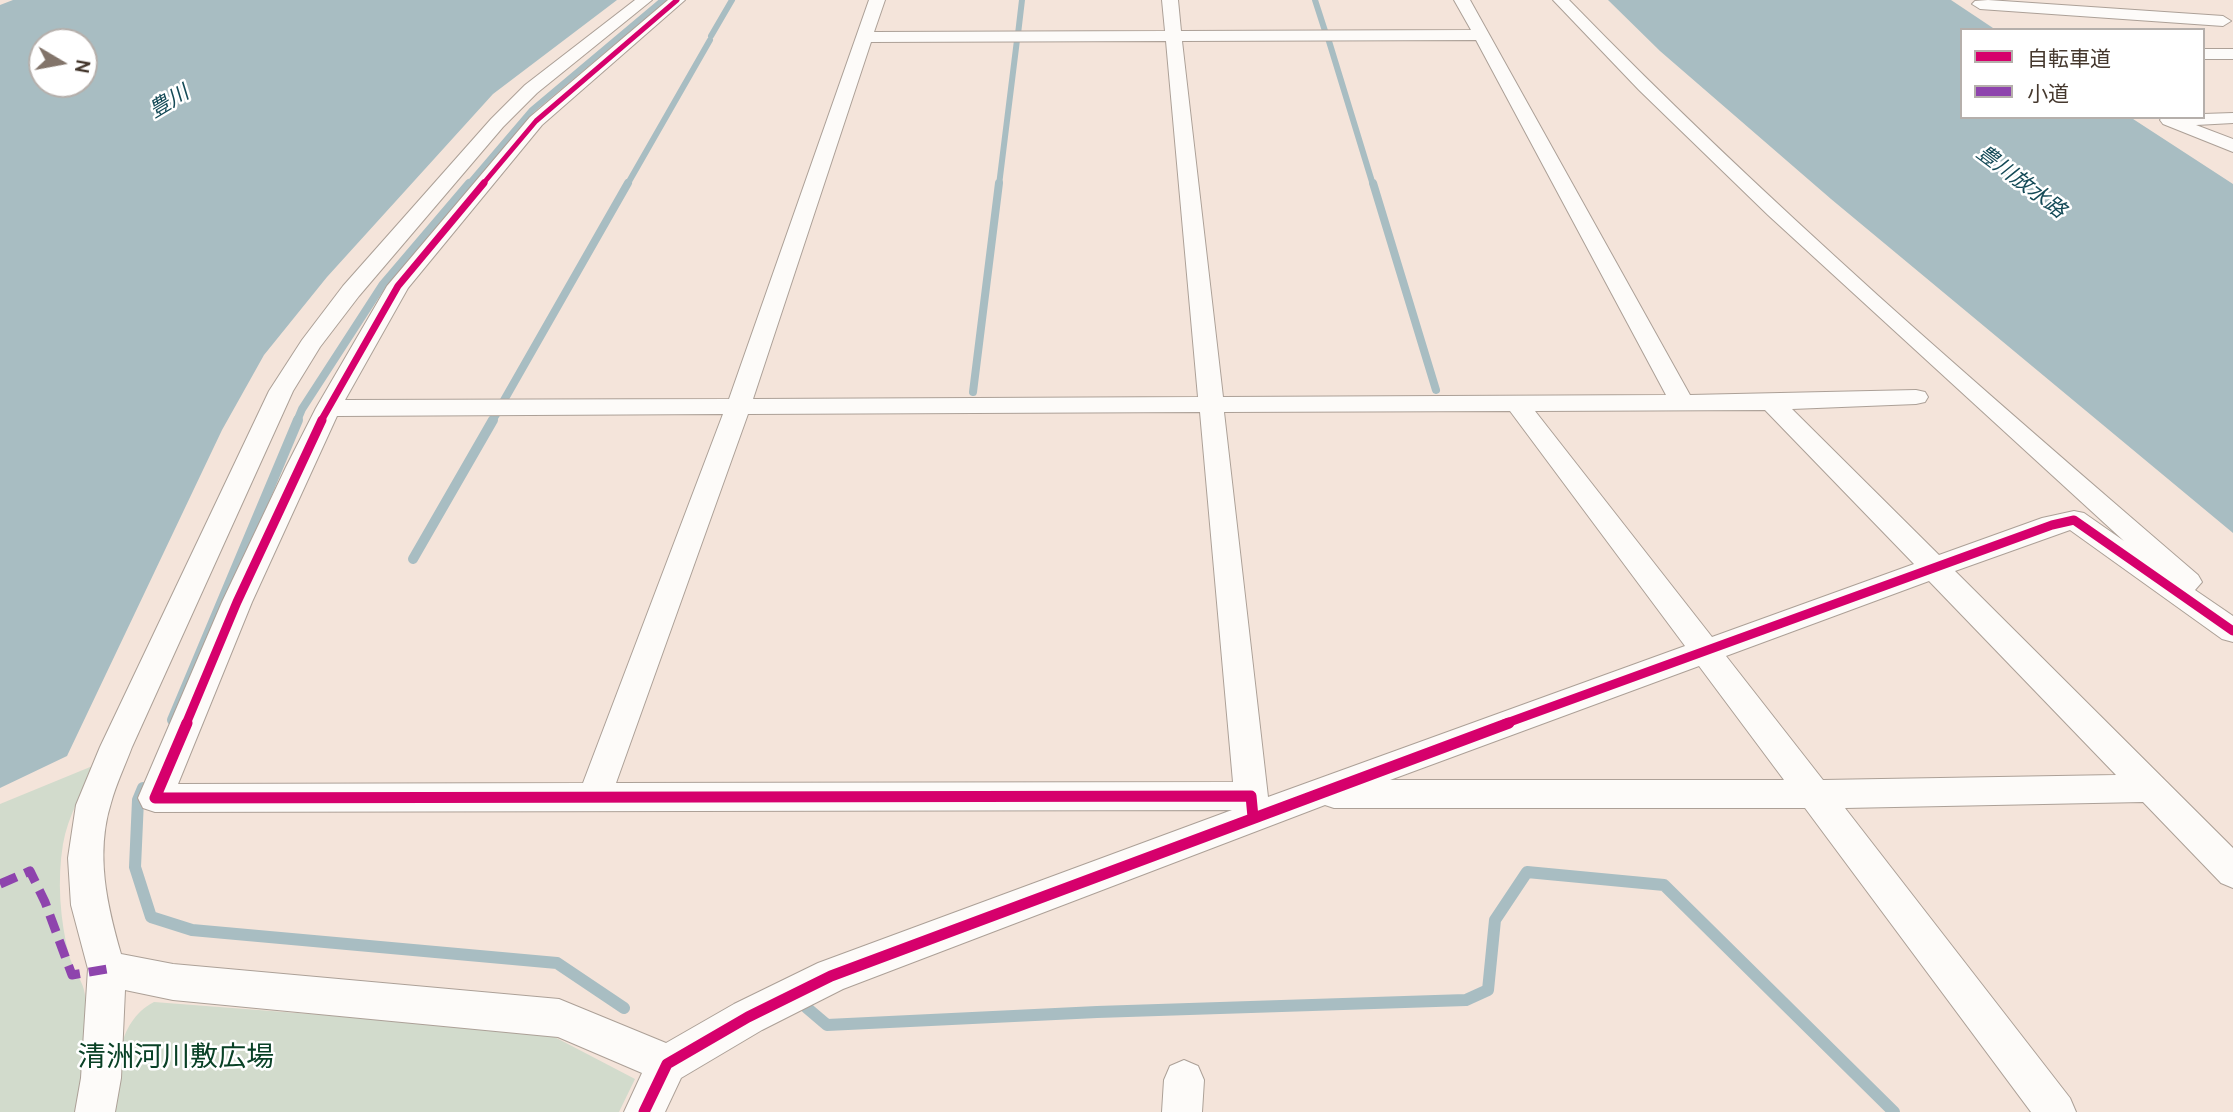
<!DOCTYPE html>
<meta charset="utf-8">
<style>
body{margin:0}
#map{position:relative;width:2233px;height:1112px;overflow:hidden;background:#f4e4da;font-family:Cabin,"Noto Sans JP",sans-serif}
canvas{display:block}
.legend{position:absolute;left:1960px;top:28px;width:245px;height:91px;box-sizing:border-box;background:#fff;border:2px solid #b5afab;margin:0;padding:9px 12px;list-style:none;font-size:21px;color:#45382e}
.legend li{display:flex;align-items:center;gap:14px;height:35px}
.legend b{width:35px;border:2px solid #b5afab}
.north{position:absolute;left:28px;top:28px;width:70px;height:70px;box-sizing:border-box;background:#fff;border:2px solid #b5afab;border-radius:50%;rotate:100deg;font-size:19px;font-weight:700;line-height:28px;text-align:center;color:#45382e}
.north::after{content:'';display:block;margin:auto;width:24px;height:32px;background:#82746a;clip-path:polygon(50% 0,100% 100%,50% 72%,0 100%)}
</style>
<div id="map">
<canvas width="2233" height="1112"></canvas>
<ul class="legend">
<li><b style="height:9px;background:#d6006c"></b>自転車道</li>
<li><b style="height:9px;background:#8e44ad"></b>小道</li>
</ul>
<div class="north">N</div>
</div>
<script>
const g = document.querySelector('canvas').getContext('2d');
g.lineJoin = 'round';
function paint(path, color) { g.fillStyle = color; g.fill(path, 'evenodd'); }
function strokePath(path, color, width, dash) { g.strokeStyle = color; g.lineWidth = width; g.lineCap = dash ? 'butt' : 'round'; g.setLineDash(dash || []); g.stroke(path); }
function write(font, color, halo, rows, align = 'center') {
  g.font = font + ' Cabin,"Noto Sans JP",sans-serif'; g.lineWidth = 5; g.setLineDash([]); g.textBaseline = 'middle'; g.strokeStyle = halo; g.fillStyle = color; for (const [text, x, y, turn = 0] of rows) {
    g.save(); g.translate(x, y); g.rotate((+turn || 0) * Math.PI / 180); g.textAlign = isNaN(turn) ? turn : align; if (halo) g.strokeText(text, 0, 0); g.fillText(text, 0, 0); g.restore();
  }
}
paint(new Path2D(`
 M 95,765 C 83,790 68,816 63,844 C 57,880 60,920 69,955 C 72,967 81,978 84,990 C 93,1030 86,1071 82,1112 L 0,1112 L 0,804 Z
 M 154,1002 L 545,1032 L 635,1079 L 619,1112 L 112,1112 C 118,1072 114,1023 154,1002 Z`), '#d2dbcc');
paint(new Path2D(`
 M 13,0 L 617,0 L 493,94 L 327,277 L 264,355 L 222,430 L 67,756 L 0,788 L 0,5 ZM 42,42 L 84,42 L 84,84 L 42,84 Z
 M 1608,0 L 1951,0 L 1996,30 L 1962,30 L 1962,117 L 2130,117 L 2233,184 L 2233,533 L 1831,199 L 1660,51 Z`), '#a8bdc2');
strokePath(new Path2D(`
 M 1315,0 L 1326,34
 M 1018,34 L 1022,0
 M 711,36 L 732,0
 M 1328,38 L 1373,185
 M 468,185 L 532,110 L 663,0
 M 627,185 L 710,40
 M 999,185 L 1017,40`), '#a8bdc2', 6);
strokePath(new Path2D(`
 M 1373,183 L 1436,390
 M 973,392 L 999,183
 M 503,402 L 628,183
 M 297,421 L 302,409 L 383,284 L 469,183
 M 492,421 L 497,413`), '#a8bdc2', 8);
strokePath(new Path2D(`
 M 413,559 L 493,420
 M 172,720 L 298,420`), '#a8bdc2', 10);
strokePath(new Path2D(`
 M 143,788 L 138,800 L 135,867 L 151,917 L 192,930 L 557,963 L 624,1008
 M 807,1008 L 827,1025 L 1097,1012 L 1466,1000 L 1488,990 L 1495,920 L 1527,872 L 1664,885 L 1894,1112`), '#a8bdc2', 12);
const street = new Path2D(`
 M 635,0 L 652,0 L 537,93 L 503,127 L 359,296 L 320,347 L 293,391 L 132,747 C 125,766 116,784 111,803 C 95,854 107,905 121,954 L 173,964 L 559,999 L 666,1043 L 734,1004 L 818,963 L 1232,810 L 155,812 L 143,808 L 138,798 L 222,602 L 286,467 L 316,408 L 387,286 L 530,117 L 668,0 L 685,0 L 542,125 L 408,288 L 345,400 L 729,399 L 869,0 L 885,0 L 874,32 L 1165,31 L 1162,0 L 1178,0 L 1181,31 L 1471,30 L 1454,0 L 1470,0 L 1690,395 L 1916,390 L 1925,392 L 1928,397 L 1925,402 L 1916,404 L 1792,409 L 1939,555 L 2042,518 L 2074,511 L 2084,513 L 2124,541 L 1768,215 L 1639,90 L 1553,0 L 1569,0 C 1767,204 1983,390 2198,575 L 2202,582 L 2195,590 L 2233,616 L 2233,642 L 2222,639 L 2070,530 L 1955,571 L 2233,848 L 2233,888 L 2221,883 L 2143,802 L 1845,808 L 2070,1098 L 2076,1112 L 2031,1112 L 1805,808 L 1334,808 L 1325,805 L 843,989 L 762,1030 L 681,1078 L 665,1112 L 624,1112 L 642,1073 L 558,1037 L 173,1000 L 125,990 L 121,1078 L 115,1112 L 75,1112 L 81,1078 L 88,969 L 71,905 L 68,858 L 76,805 L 100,747 L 269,391 L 302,340 L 343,286 L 491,119 L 525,85 ZM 1476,40 L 1666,395 L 1223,397 L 1182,41 ZM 1166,41 L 1198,397 L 753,399 L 871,42 ZM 1765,410 L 1914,564 L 1712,637 L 1535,411 ZM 1510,411 L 1685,646 L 1268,797 L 1224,412 ZM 1200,412 L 1233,782 L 616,783 L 748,414 ZM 723,414 L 583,783 L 178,784 L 252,602 L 337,416 ZM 1929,581 L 2116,775 L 1823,780 L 1726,656 ZM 1699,666 L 1784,780 L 1390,780 Z
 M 1988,0 L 2223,16 L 2231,21 L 2223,26 L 1980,9 L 1972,4 L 1975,1 Z
 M 2203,49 L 2233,49 L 2233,59 L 2203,59 Z
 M 2233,113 L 2233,123 L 2196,125 L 2233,139 L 2233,152 L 2163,124 L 2160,120 L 2162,117 L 2203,117 L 2203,114 Z
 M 1184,1060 L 1198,1066 L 1204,1080 L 1202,1112 L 1162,1112 L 1164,1080 L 1170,1066 Z`);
strokePath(street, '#aca097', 2);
paint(street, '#fdfbf9');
strokePath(new Path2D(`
 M 0,884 L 30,871 L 45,902 L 72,975 L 107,969`), '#8e44ad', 9, [18, 9]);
strokePath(new Path2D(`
 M 482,185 L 536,121 L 677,0`), '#d6006c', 5);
strokePath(new Path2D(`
 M 321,421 L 398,286 L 484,183`), '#d6006c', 7);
strokePath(new Path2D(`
 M 186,724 L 237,602 L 322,420
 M 1504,724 L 2052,525 L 2074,520 L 2233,631`), '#d6006c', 9);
strokePath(new Path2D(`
 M 187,723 L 155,798 L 1251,796 L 1253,817
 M 644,1112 L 667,1064 L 748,1017 L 831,976 L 1509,723`), '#d6006c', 11);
write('italic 21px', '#144a57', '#fff', [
 ["豊川",169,102,-31],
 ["豊川放水路",2021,182,37]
]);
write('28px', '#094126', '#fff', [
 ["清洲河川敷広場",176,1058]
]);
</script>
